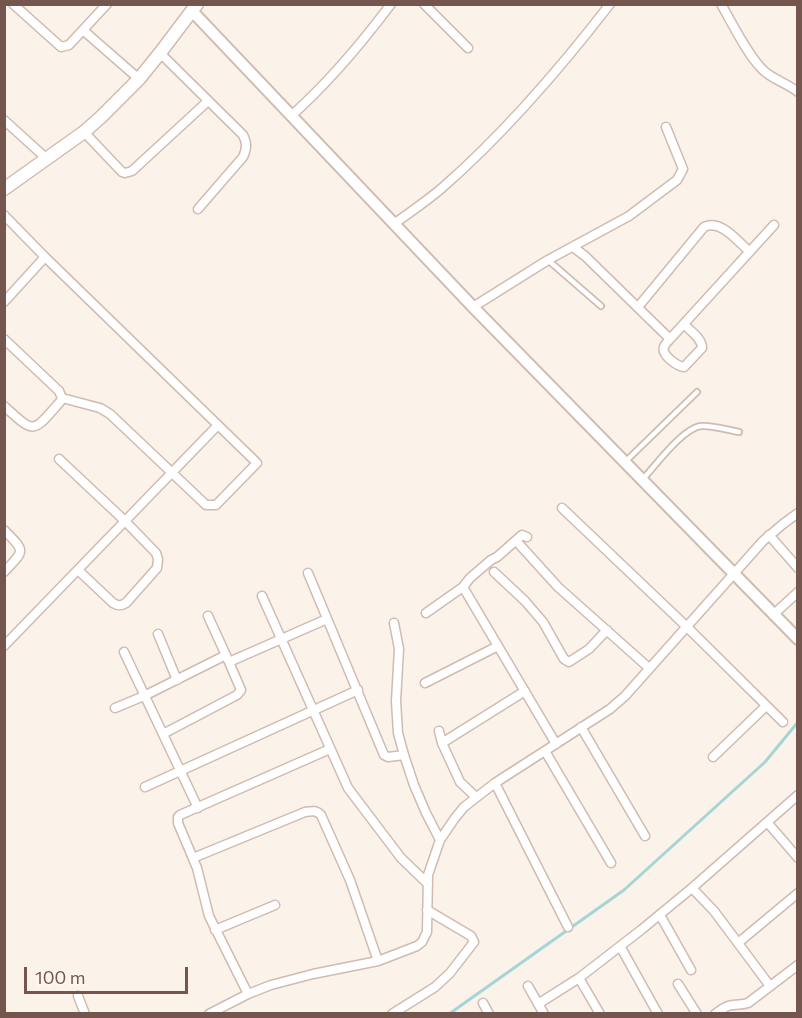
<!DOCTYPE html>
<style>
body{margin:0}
#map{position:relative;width:802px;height:1018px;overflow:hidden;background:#fbf2e9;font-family:Commissioner,sans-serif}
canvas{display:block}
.frame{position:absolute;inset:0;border:6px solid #75564e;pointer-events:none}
.scale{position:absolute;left:24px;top:967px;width:164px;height:27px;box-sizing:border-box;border:3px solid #75564e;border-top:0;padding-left:8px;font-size:18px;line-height:21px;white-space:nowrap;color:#75564e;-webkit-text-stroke:4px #fef6ef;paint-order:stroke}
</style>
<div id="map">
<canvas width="802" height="1018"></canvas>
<div class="frame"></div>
<div class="scale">100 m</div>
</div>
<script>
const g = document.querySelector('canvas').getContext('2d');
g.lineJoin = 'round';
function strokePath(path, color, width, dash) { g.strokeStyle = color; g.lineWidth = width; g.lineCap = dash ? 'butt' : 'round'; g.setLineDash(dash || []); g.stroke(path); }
strokePath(new Path2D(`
 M 449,1014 L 624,890 L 765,762 L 798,722`), '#a5d5d6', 3);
const service = new Path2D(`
 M 548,260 L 601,306
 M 626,461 L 697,392
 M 643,479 C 656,465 683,428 701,426 C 713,425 727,430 739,432`);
const minor = new Path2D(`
 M 13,4 L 61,47 L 69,45 L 107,4
 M 424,4 L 468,48
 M 721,4 C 732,23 747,54 762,69 C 771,79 787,83 798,92
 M 84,31 L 139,79
 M 160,53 L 243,135 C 247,143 247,148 243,157 L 198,209
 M 291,116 C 328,83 361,44 391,4
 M 4,120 L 47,159
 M 84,132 L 122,172 L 125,173 L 132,171 L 208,101
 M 4,215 L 45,257 L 257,463 L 216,505 L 206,505 L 110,414 L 100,408 L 62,398
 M 394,224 C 410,212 427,201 442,188 C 505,133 559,70 610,4
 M 573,247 L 585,256 L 670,339
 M 4,302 L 45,257
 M 473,307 L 548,260 L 629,216 L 677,180 L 683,169 L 666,127
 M 638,307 L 704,227 C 721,219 737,241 749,251
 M 684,324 C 690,331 702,338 702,348 L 684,367 C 677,366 661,355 664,347 C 665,344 668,341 670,339 L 774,225
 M 4,339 L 59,391 L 62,398 L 60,402 C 32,433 36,435 4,406
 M 59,459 L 125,521 L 156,553 L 158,559 L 157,568 L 126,603 C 121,606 118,606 113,603 L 78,570
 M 562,508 L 687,627 L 783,722
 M 4,530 C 26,552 25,550 4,572
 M 769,535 L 798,568
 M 519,544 L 558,587 L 649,668
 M 494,572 L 525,601 L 543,622 L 564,659 L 569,662 L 589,649 L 607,630
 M 308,573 L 384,755 L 388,757 L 404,755
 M 463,587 L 556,744
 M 262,596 L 348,788 L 401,858 L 428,884
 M 426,613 L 463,587 L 470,578 L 491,560 L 497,557 L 522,535 L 527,537
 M 773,615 L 798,592
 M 394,623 L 399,649 L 396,701 L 398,733 L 404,755 L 414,785 L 426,813 L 440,840
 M 158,634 L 177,680
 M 4,646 L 218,425
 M 124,652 L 198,808
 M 229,662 L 327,619
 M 425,683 L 498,646
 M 115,708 L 144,696 L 226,655
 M 581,727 L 645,836
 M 439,731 L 442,743 L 460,782 L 476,797
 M 163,734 L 237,695 L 241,690 L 229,662 L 208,616
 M 442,743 L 525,691
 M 545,751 L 611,863
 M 713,757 L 766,706
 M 495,783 L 568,927
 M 145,787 L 358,690
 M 767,822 L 798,858
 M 193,858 L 305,812 C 312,811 316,810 321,815 L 350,880 L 378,961
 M 692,888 L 714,911 L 770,986
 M 660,915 L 691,970
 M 215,930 L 275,905
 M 738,943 L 798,893
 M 620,946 L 658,1014
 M 579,978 L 600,1014
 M 678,984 L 697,1014
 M 528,986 L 544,1014
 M 248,994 L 209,916 L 197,868 L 178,823 L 178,817 L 180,815 L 330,749
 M 78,996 L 85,1014
 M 483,1003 L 489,1014
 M 538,1004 L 579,978 L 641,930 L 692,888 L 798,795
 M 209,1014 L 248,994 L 271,985 L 313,974 L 378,961 L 417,946 L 422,942 L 427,932 L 428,875 L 440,840 L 455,818 L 464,807 L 495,783 L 610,709 L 625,696 L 763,541 L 783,524 L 798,513
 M 392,1014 L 435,987 L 450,973 L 474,942 L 471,936 L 427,910
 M 715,1014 C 721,1010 726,1005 733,1005 C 739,1004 742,1005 748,1003 L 798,965`);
const tertiary = new Path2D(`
 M 192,11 L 473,307 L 798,639`);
const secondary = new Path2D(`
 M 4,189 L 84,132 L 101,117 L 139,79 L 160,53 L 197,4`);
strokePath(service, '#cfbbb2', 8);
strokePath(minor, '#cfbbb2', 11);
strokePath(tertiary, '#cfbbb2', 14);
strokePath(secondary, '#d2bab0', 15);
strokePath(service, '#fff', 4.5);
strokePath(minor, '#fff', 8);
strokePath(tertiary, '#fff', 10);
strokePath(secondary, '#fff', 12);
</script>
